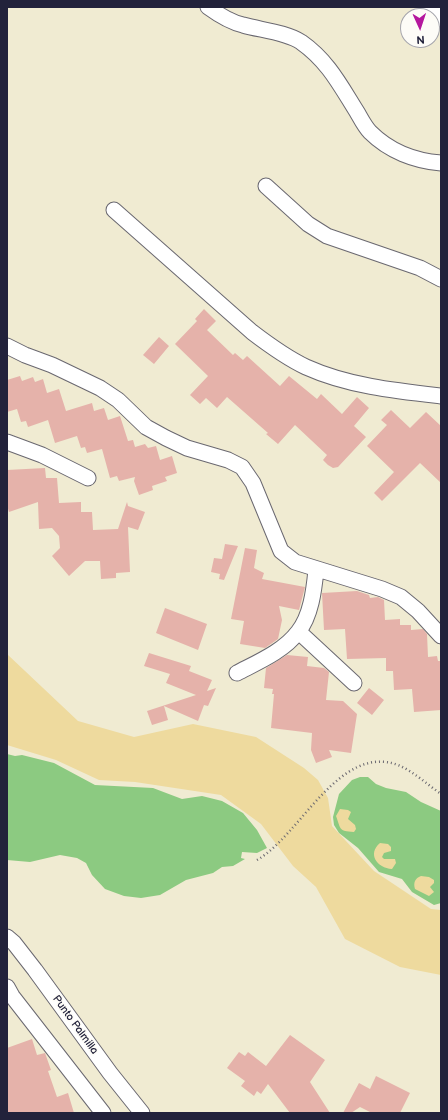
<!DOCTYPE html>
<style>
body{margin:0}
#map{position:relative;width:448px;height:1120px;overflow:hidden;background:#f0ebd2;font-family:"Balsamiq Sans",sans-serif}
canvas{display:block}
.frame{position:absolute;inset:0;border:8px solid #22223b;pointer-events:none}
.north{position:absolute;left:400px;top:8px;width:40px;height:40px;box-sizing:border-box;background:#fdfcf7;border:1px solid #a5a5ac;border-radius:50%;rotate:177deg;font-size:11px;font-weight:700;line-height:16px;text-align:center;color:#22223b}
.north::after{content:'';display:block;margin:auto;width:14px;height:18px;background:#b5179e;clip-path:polygon(50% 0,100% 100%,50% 72%,0 100%)}
</style>
<div id="map">
<canvas width="448" height="1120"></canvas>
<div class="frame"></div>
<div class="north">N</div>
</div>
<script>
const g = document.querySelector('canvas').getContext('2d');
g.lineJoin = 'round';
function paint(path, color) { g.fillStyle = color; g.fill(path, 'evenodd'); }
function strokePath(path, color, width, dash) { g.strokeStyle = color; g.lineWidth = width; g.lineCap = dash ? 'butt' : 'round'; g.setLineDash(dash || []); g.stroke(path); }
function write(font, color, halo, rows, align = 'center') {
  g.font = font + ' "Balsamiq Sans",sans-serif'; g.lineWidth = 3; g.setLineDash([]); g.textBaseline = 'middle'; g.strokeStyle = halo; g.fillStyle = color; for (const [text, x, y, turn = 0] of rows) {
    g.save(); g.translate(x, y); g.rotate((+turn || 0) * Math.PI / 180); g.textAlign = isNaN(turn) ? turn : align; if (halo) g.strokeText(text, 0, 0); g.fillText(text, 0, 0); g.restore();
  }
}
paint(new Path2D(`
 M 7,754 L 15,756 L 22,755 L 54,763 L 95,785 L 153,788 L 182,799 L 202,796 L 222,801 L 243,813 L 257,830 L 267,848 L 257,853 L 242,852 L 241,858 L 245,859 L 233,866 L 222,867 L 213,873 L 186,880 L 160,895 L 141,898 L 124,896 L 105,889 L 92,875 L 86,863 L 77,858 L 60,855 L 30,862 L 7,860 Z
 M 360,777 L 368,777 L 376,784 L 386,788 L 406,792 L 421,802 L 441,811 L 441,903 L 434,905 L 412,892 L 402,879 L 379,872 L 358,848 L 339,833 L 334,825 L 333,817 L 339,794 L 352,780 Z`), '#8cca81');
paint(new Path2D(`
 M 7,654 L 78,721 L 134,737 L 193,724 L 256,737 L 304,768 L 318,780 L 328,798 L 332,826 L 374,871 L 431,909 L 441,910 L 441,975 L 400,967 L 345,939 L 316,887 L 293,866 L 261,824 L 221,795 L 135,782 L 99,780 L 56,760 L 7,745 Z
 M 340,809 L 348,810 L 351,812 L 348,819 L 355,825 L 356,829 L 354,832 C 338,831 341,829 336,816 Z
 M 380,843 L 388,844 L 391,847 L 391,851 L 384,853 L 382,857 L 384,859 L 395,859 L 396,863 L 392,869 C 377,868 367,854 380,843 Z
 M 421,876 L 429,877 L 434,880 L 434,883 L 430,887 L 434,892 L 429,896 L 415,889 C 413,883 415,878 421,876 Z`), '#eeda9e');
paint(new Path2D(`
 M 204,309 L 216,321 L 207,330 L 233,355 L 235,353 L 243,360 L 247,356 L 280,386 L 289,376 L 317,399 L 321,394 L 342,414 L 357,397 L 369,408 L 354,426 L 366,437 L 338,467 L 333,468 L 328,465 L 323,460 L 327,455 L 295,425 L 278,444 L 266,434 L 268,433 L 227,397 L 217,408 L 206,398 L 200,404 L 190,395 L 208,376 L 175,344 L 197,321 L 195,319 Z
 M 159,337 L 169,346 L 154,364 L 143,355 Z
 M 20,376 L 22,381 L 33,377 L 35,382 L 43,379 L 47,393 L 59,389 L 66,411 L 92,403 L 94,411 L 104,408 L 108,420 L 120,416 L 128,441 L 133,440 L 135,447 L 145,444 L 148,448 L 156,446 L 160,460 L 172,456 L 177,473 L 165,477 L 167,481 L 152,486 L 153,490 L 139,495 L 134,481 L 135,477 L 119,481 L 117,476 L 110,478 L 102,449 L 87,453 L 85,447 L 81,448 L 77,436 L 55,443 L 48,420 L 28,427 L 26,421 L 21,422 L 17,409 L 7,412 L 7,380 Z
 M 391,410 L 410,428 L 426,412 L 441,426 L 441,483 L 420,463 L 382,501 L 374,493 L 394,472 L 367,446 L 387,425 L 381,420 Z
 M 45,468 L 46,478 L 57,478 L 59,503 L 81,502 L 81,512 L 92,512 L 93,530 L 118,529 L 127,502 L 128,506 L 145,512 L 138,530 L 128,527 L 130,572 L 116,573 L 116,578 L 101,579 L 100,561 L 85,561 L 69,576 L 52,556 L 60,548 L 59,536 L 52,528 L 39,529 L 38,502 L 9,512 L 7,505 L 7,470 Z
 M 225,544 L 238,546 L 224,580 L 219,579 L 220,574 L 211,572 L 214,558 L 222,559 Z
 M 245,548 L 257,550 L 254,568 L 264,573 L 262,579 L 305,587 L 299,610 L 279,606 L 282,620 L 278,639 L 265,648 L 240,644 L 244,621 L 231,619 Z
 M 357,591 L 369,595 L 370,598 L 378,597 L 384,600 L 385,620 L 400,619 L 400,625 L 411,625 L 411,630 L 423,629 L 427,634 L 428,657 L 437,656 L 438,661 L 441,661 L 441,710 L 414,712 L 412,689 L 394,690 L 393,671 L 386,671 L 386,658 L 347,659 L 345,629 L 324,630 L 322,593 Z
 M 165,608 L 207,624 L 198,650 L 156,633 Z
 M 149,653 L 191,666 L 189,671 L 212,680 L 207,691 L 216,688 L 208,706 L 204,705 L 198,721 L 164,706 L 168,720 L 152,725 L 147,711 L 196,695 L 166,683 L 170,674 L 144,666 Z
 M 287,655 L 308,657 L 307,666 L 324,668 L 329,672 L 326,700 L 343,701 L 357,714 L 351,753 L 329,750 L 332,757 L 316,763 L 311,750 L 312,733 L 271,728 L 274,694 L 272,694 L 273,689 L 264,688 L 266,668 Z
 M 369,688 L 384,700 L 372,715 L 357,703 Z
 M 290,1035 L 325,1060 L 310,1082 L 330,1113 L 290,1113 L 268,1084 L 261,1094 L 257,1091 L 254,1096 L 241,1086 L 245,1081 L 227,1068 L 239,1052 L 245,1056 L 248,1052 L 266,1066 Z
 M 32,1039 L 37,1055 L 45,1053 L 51,1070 L 48,1071 L 57,1097 L 68,1093 L 74,1113 L 7,1113 L 7,1048 Z
 M 376,1076 L 410,1093 L 400,1113 L 372,1113 L 360,1107 L 351,1113 L 343,1113 L 359,1083 L 370,1089 Z`), '#e5b2aa');
const street = new Path2D(`
 M 208,7 C 219,15 230,22 243,25 C 260,30 286,32 301,42 C 328,61 340,85 357,112 C 361,119 365,127 370,132 C 389,151 415,161 441,163
 M 428,7 L 441,19
 M 266,186 L 308,224 L 327,236 L 420,268 L 441,279
 M 114,210 L 252,332 C 269,345 287,358 306,367 C 348,386 396,391 441,396
 M 7,346 L 25,355 L 52,365 L 100,388 L 118,400 L 146,427 L 166,438 L 187,448 L 228,460 L 242,467 L 253,483 L 281,551 L 295,562 L 382,589 L 401,597 L 418,611 L 441,636
 M 7,442 L 42,455 L 88,478
 M 299,632 L 354,683
 M 237,673 C 258,662 284,651 298,632 C 311,616 314,590 316,570
 M 7,937 L 14,943 L 35,970 L 110,1073 L 142,1113
 M 7,987 L 12,996 L 103,1113`);
strokePath(street, '#6a6870', 17);
strokePath(new Path2D(`
 M 257,860 C 300,836 339,743 398,765 C 413,771 428,785 441,794`), '#6a6870', 2.5, [1, 3]);
strokePath(street, '#fff', 15);
write('11px', '#22223b', '#fdfcf7', [
 ["Punto Palmilla",75,1025,54]
]);
</script>
